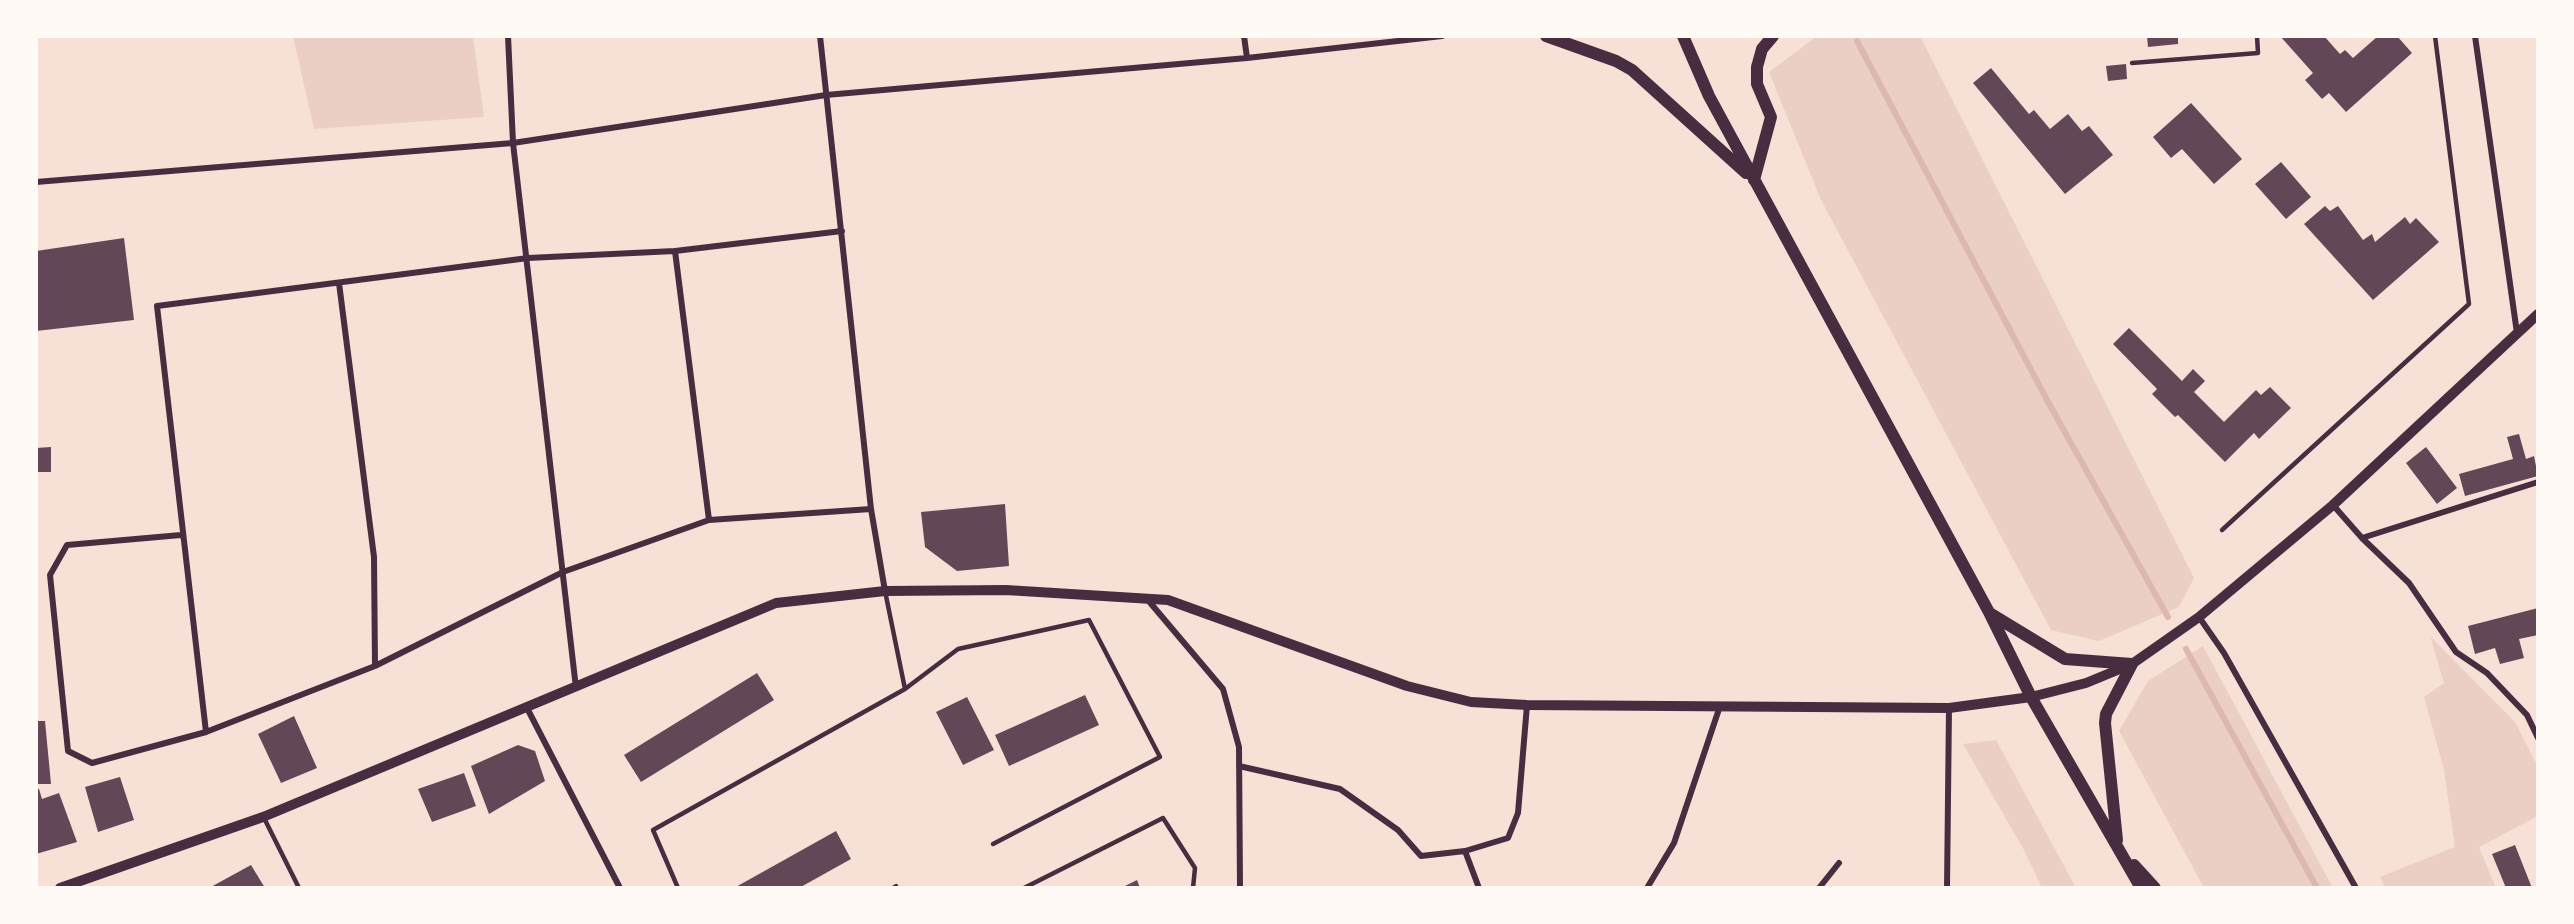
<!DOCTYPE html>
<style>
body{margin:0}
#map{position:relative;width:2574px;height:924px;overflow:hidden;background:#f7e1d7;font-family:"Noto Serif",serif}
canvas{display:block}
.frame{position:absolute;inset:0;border:38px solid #fffaf5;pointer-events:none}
</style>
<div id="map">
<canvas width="2574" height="924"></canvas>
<div class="frame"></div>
</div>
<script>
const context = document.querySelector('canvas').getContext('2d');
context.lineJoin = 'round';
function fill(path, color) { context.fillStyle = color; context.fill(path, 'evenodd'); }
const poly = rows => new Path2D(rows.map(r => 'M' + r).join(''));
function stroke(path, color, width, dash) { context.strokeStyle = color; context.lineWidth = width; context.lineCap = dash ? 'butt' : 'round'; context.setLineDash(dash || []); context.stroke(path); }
fill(poly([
 [293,36,473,36,484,117,314,129],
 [1817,36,1920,36,2194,578,2179,607,2099,641,2051,630,1821,200,1769,72],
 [2430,636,2515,722,2538,767,2538,816,2479,847,2496,888,2385,888,2380,877,2455,847,2444,770,2424,697,2444,683],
 [2203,646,2333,888,2204,888,2119,731,2148,681],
 [1996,740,2070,877,2076,888,2042,888,2024,850,1963,744]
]), '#ebcfc5');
stroke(poly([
 [1857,41,2047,400,2168,617],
 [2186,649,2317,888]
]), '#dcb8b0', 6);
fill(poly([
 [2147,36,2178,36,2178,44,2148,47],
 [2280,36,2324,36,2340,54,2345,50,2353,58,2378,36,2397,36,2412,53,2346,112,2329,93,2322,99,2305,80,2313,73],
 [2126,64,2127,79,2108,81,2106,66],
 [1991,68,2029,114,2034,110,2050,129,2068,114,2082,131,2089,126,2113,155,2065,194,1973,83],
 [2191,103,2242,159,2214,184,2182,149,2171,158,2153,137],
 [2281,162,2311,197,2286,219,2255,184],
 [2325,206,2330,211,2338,206,2363,240,2372,234,2375,242,2405,217,2410,224,2416,218,2439,242,2373,300,2304,224],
 [124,238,134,320,36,331,36,251],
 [2129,328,2182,381,2193,369,2205,381,2194,392,2224,422,2256,390,2261,395,2270,387,2291,408,2259,439,2254,433,2225,462,2178,415,2175,417,2152,394,2157,389,2113,344],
 [2519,434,2526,459,2534,456,2538,476,2465,496,2459,474,2513,459,2507,437],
 [51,447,51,472,36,472,36,448],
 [2426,447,2457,488,2437,504,2406,463],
 [1005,504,1009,566,957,571,925,547,921,512],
 [2538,608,2538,635,2519,639,2524,658,2500,664,2495,648,2475,654,2468,626],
 [757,673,774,700,641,782,624,755],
 [1085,695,1099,725,1009,766,995,735],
 [967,697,994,750,963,765,936,712],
 [294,716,317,768,281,783,258,734],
 [36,721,45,721,51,784,36,784],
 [518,745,535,751,545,781,489,814,471,766],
 [464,773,476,806,432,822,418,789],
 [120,777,134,820,98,832,85,787],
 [36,789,39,789,42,799,59,793,77,842,36,854],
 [836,831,851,859,799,888,734,888],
 [2515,845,2532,888,2506,888,2492,854],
 [251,865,265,888,209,888],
 [1137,880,1140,888,1121,888]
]), '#644757');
stroke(poly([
 [2132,63,2258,53,2257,36],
 [2222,530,2469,304,2435,36],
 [885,591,905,689,958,649,1089,620,1160,757,993,844],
 [264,818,299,888],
 [678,888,653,830,905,689],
 [893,888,896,886],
 [1024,888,1163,818,1195,868,1193,888]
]), '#4a2c40', 4.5);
stroke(poly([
 [508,36,513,143,576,688],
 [820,36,871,509,885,591],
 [1244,36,1247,58],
 [2475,36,2517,333],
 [36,182,513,143,826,95,1247,58,1442,36],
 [675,251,709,520],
 [339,283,374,557,375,666],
 [2333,505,2362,538,2409,583,2456,652,2487,673,2527,715,2538,738],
 [181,535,67,545,50,575,68,751,92,763,206,732,375,666,563,572,709,520,871,509],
 [2362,538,2538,482],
 [1147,599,1223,689,1239,747,1240,888],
 [2199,617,2224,653,2356,888],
 [527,708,620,888],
 [206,732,157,306,528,258,675,251,842,231],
 [1239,766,1340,789,1398,830,1421,856,1465,851,1508,838,1518,813,1527,705],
 [1465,851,1479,888],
 [1647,888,1674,843,1720,706],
 [1819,888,1839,863],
 [1947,888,1949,708]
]), '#4a2c40', 6);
stroke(poly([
 [60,888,263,817,776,603,885,591,1006,590,1168,600,1407,686,1471,702,1527,705,1949,708,2031,697,2086,683,2132,664,2199,617,2333,505,2538,314]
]), '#4a2c40', 10);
stroke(poly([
 [1546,36,1616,61,1632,70,1746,173],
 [1683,36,1709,96,1990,614,2031,697,2141,888],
 [1754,180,1771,117,1757,84,1757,67,1762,49,1773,36],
 [1991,614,2065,659,2132,664,2106,714,2105,723,2117,840],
 [2134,865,2155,888]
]), '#4a2c40', 12);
</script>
